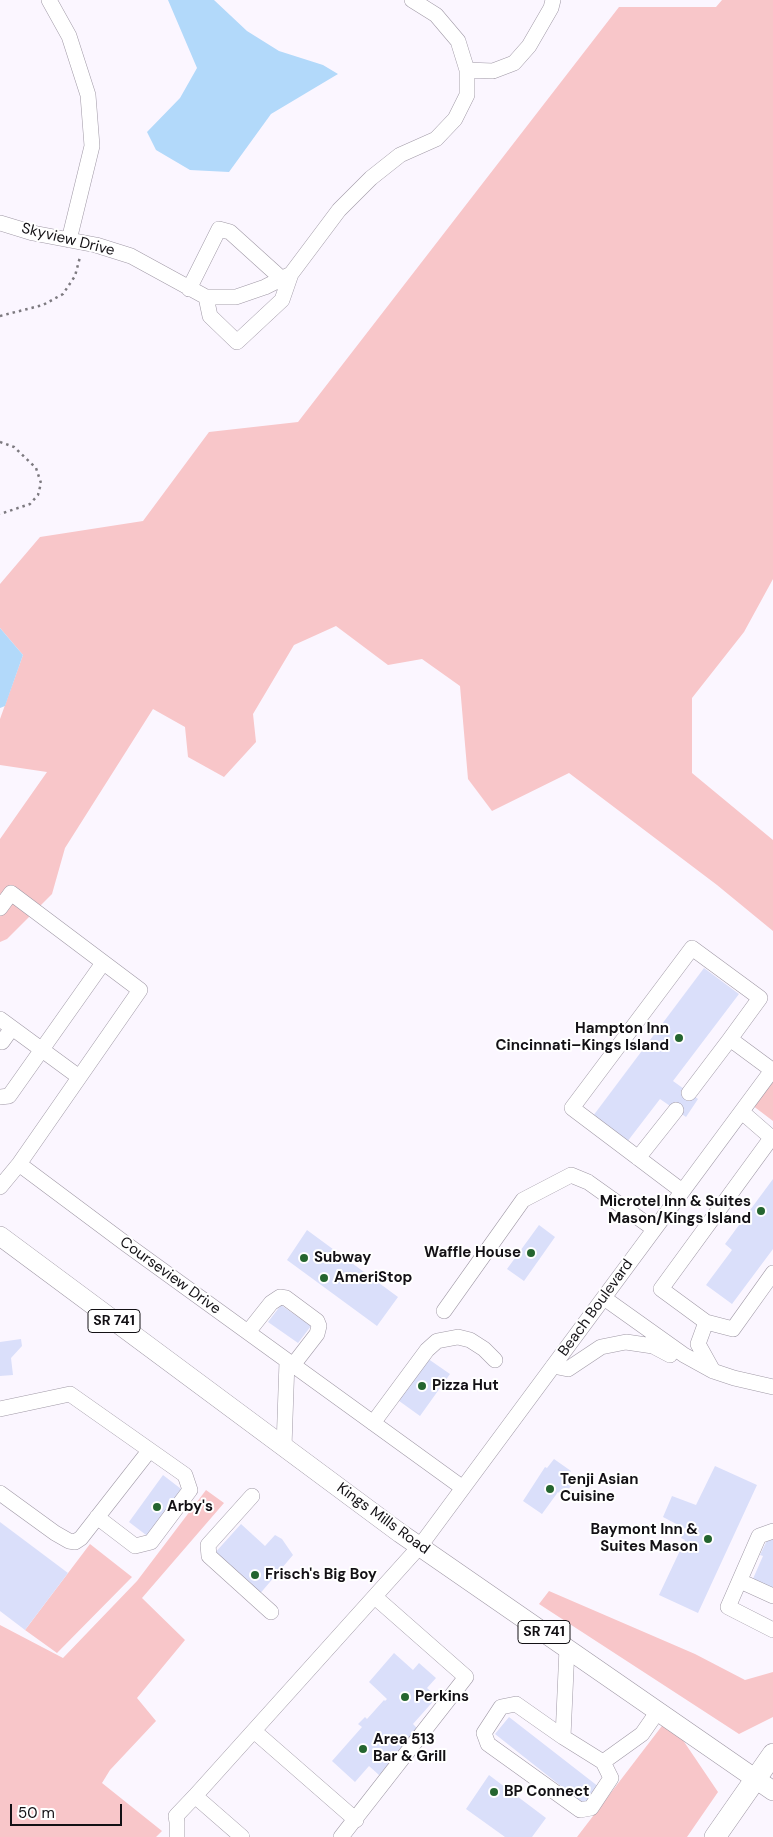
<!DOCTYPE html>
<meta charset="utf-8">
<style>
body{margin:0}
#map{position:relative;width:773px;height:1837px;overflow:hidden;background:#fbf6ff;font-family:"DM Sans",sans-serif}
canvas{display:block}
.scale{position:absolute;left:10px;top:1804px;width:112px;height:22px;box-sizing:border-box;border:2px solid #131115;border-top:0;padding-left:6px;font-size:15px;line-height:18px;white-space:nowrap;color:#131115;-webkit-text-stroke:4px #fff;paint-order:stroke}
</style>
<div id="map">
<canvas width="773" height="1837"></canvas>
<div class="scale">50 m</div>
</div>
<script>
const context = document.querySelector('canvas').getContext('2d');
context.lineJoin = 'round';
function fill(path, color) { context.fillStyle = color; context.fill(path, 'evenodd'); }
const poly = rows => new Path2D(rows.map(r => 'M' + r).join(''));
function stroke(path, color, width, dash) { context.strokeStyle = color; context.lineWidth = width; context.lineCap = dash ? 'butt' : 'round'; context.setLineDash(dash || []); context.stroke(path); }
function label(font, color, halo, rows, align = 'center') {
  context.font = font + ' "DM Sans",sans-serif'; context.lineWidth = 4; context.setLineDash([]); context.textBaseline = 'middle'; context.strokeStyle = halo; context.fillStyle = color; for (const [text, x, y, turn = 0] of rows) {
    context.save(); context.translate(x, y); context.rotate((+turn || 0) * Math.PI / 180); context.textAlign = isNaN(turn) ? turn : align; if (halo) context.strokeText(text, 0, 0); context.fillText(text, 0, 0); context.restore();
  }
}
fill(poly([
 [722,0,773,0,773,579,744,632,692,698,692,773,773,840,773,931,717,885,569,773,492,811,468,779,460,686,422,659,388,665,336,626,294,645,253,714,256,742,224,777,188,757,185,727,153,709,65,848,52,894,7,939,0,942,0,839,47,772,0,765,0,719,23,655,0,628,0,584,40,537,143,521,209,432,298,422,619,7,716,7],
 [773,1069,773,1121,748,1102],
 [206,1490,224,1503,142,1598,185,1640,137,1698,156,1721,110,1770,102,1783,162,1831,156,1837,0,1837,0,1625,63,1658,137,1581],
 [90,1544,132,1577,57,1653,25,1630],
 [549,1591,695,1654,745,1680,773,1672,773,1717,739,1734,539,1604],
 [668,1718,718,1792,687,1837,577,1837]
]), '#f8c6c9');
fill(poly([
 [168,0,214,0,247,31,279,51,323,65,338,74,271,114,229,172,190,170,156,150,147,132,180,98,197,68],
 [0,628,23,655,5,706,0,708]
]), '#b2d9fa');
fill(poly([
 [704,968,739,994,673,1081,698,1099,686,1117,660,1099,627,1142,593,1116],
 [773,1179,773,1249,732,1304,706,1285,732,1250,725,1244],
 [539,1225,555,1237,524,1281,507,1269],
 [307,1230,398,1297,377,1326,287,1260],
 [281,1305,311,1326,298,1343,268,1322],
 [21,1339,22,1346,11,1358,13,1375,0,1376,0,1342],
 [424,1356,450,1374,420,1416,395,1398],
 [554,1459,571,1471,564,1481,571,1486,563,1496,558,1492,542,1514,523,1501,545,1467,547,1468],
 [715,1466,757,1485,698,1613,659,1595,685,1540,681,1538,686,1529,663,1517,672,1496,696,1505],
 [163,1475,185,1492,150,1538,129,1522],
 [0,1522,68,1573,25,1630,0,1611],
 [241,1524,265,1546,275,1535,282,1539,293,1555,258,1596,213,1555],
 [770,1534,773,1535,773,1590,752,1581,763,1556,760,1555],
 [394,1653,413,1670,419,1663,436,1678,427,1688,437,1697,413,1724,419,1730,379,1775,369,1766,355,1782,332,1761,362,1727,358,1724,365,1717,367,1719,384,1700,385,1701,387,1699,369,1682],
 [509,1717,599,1787,585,1805,495,1734],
 [489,1775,546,1818,532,1837,505,1837,466,1809]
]), '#dadffa');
const minor = poly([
 [49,0,69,36,88,95,92,146,69,240],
 [467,70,493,71,514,63,529,46,551,8,553,0],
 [0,223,33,233,96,245,131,256,206,297,236,297,265,287,291,274,339,210,371,178,400,155,436,139,455,119,467,95,467,70,458,41,436,15,412,0],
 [189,289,219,229,230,232,282,279],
 [206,297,210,316,237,342,282,300,291,274],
 [0,908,11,893,140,990,19,1164,0,1187],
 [0,1019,79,1077],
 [2,1042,12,1028],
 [689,1093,730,1039],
 [0,1097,9,1096,103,963],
 [742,1112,773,1139],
 [638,1158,676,1110],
 [19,1164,126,1244,463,1488],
 [682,1191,572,1108,692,948,760,998,730,1039,772,1070],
 [604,1298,684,1355,713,1371,734,1378,773,1387],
 [444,1311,523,1200,571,1175,588,1182,654,1229],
 [706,1322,661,1289,772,1137],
 [248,1332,271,1303,280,1297,286,1298,317,1321,319,1326,317,1334,293,1365],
 [553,1366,568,1369,601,1347,626,1342,653,1346,670,1355],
 [713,1371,698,1344,706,1322,733,1329,773,1273],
 [0,1409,70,1394,185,1475,190,1490,151,1542,135,1546,97,1517],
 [373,1423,427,1350,437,1341,458,1337,470,1340,484,1349,495,1360],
 [284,1447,287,1361],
 [0,1493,55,1533,69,1541,75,1542,81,1538,149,1451],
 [252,1496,208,1545,209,1556,271,1612],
 [773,1531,759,1536,728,1607,773,1630],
 [740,1581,773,1596],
 [254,1731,356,1820],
 [563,1737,603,1762,611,1778,591,1808,580,1810,488,1744,484,1733,501,1707,516,1704,563,1737,567,1648],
 [603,1762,642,1734,658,1711],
 [195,1796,242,1837],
 [177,1837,177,1822,176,1816,195,1796,420,1546,773,1069],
 [341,1837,466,1677,375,1597]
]);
const major = poly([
 [0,1236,400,1533,773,1791]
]);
const highway = poly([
 [715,1837,773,1754]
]);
stroke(minor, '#a099a6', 16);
stroke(major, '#a099a6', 20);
stroke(highway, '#a099a6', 22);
stroke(poly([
 [0,316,43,305,63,294,75,276,80,257],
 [0,442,14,447,36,468,41,483,38,495,30,504,0,514]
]), '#7c797f', 2.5, [2.5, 4]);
stroke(minor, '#fff', 15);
stroke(major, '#fff', 19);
stroke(highway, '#fff', 21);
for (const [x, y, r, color] of [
 [679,1038,5,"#24652f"],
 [761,1211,5,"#24652f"],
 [531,1253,5,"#24652f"],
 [304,1258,5,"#24652f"],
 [324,1278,5,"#24652f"],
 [422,1386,5,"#24652f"],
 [550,1489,5,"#24652f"],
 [157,1507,5,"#24652f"],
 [708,1539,5,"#24652f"],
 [255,1575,5,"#24652f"],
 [405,1697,5,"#24652f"],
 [363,1749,5,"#24652f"],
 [494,1792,5,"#24652f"]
]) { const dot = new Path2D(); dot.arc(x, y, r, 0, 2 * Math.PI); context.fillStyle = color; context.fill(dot); stroke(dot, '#fff', 2); }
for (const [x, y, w] of [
 [114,1321,52],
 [544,1632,52]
]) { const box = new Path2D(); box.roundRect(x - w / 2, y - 11.5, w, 23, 4); context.fillStyle = '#fff'; context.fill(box); stroke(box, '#131115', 1); }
label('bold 14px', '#131115', null, [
 ["SR 741",114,1321],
 ["SR 741",544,1632]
]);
label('15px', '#131115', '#fff', [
 ["Skyview Drive",68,240,14],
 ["Courseview Drive",170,1276,36],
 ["Beach Boulevard",596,1308,-54],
 ["Kings Mills Road",383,1519,36]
]);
label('bold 15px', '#131115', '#fff', [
 ["Hampton Inn",669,1029,"right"],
 ["Cincinnati–Kings Island",669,1046,"right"],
 ["Microtel Inn & Suites",751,1202,"right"],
 ["Mason/Kings Island",751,1219,"right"],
 ["Waffle House",521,1253,"right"],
 ["Subway",314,1258],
 ["AmeriStop",334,1278],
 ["Pizza Hut",432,1386],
 ["Tenji Asian",560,1480],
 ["Cuisine",560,1497],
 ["Arby's",167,1507],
 ["Baymont Inn &",698,1530,"right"],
 ["Suites Mason",698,1547,"right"],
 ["Frisch's Big Boy",265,1575],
 ["Perkins",415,1697],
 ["Area 513",373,1740],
 ["Bar & Grill",373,1757],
 ["BP Connect",504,1792]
], 'left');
</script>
